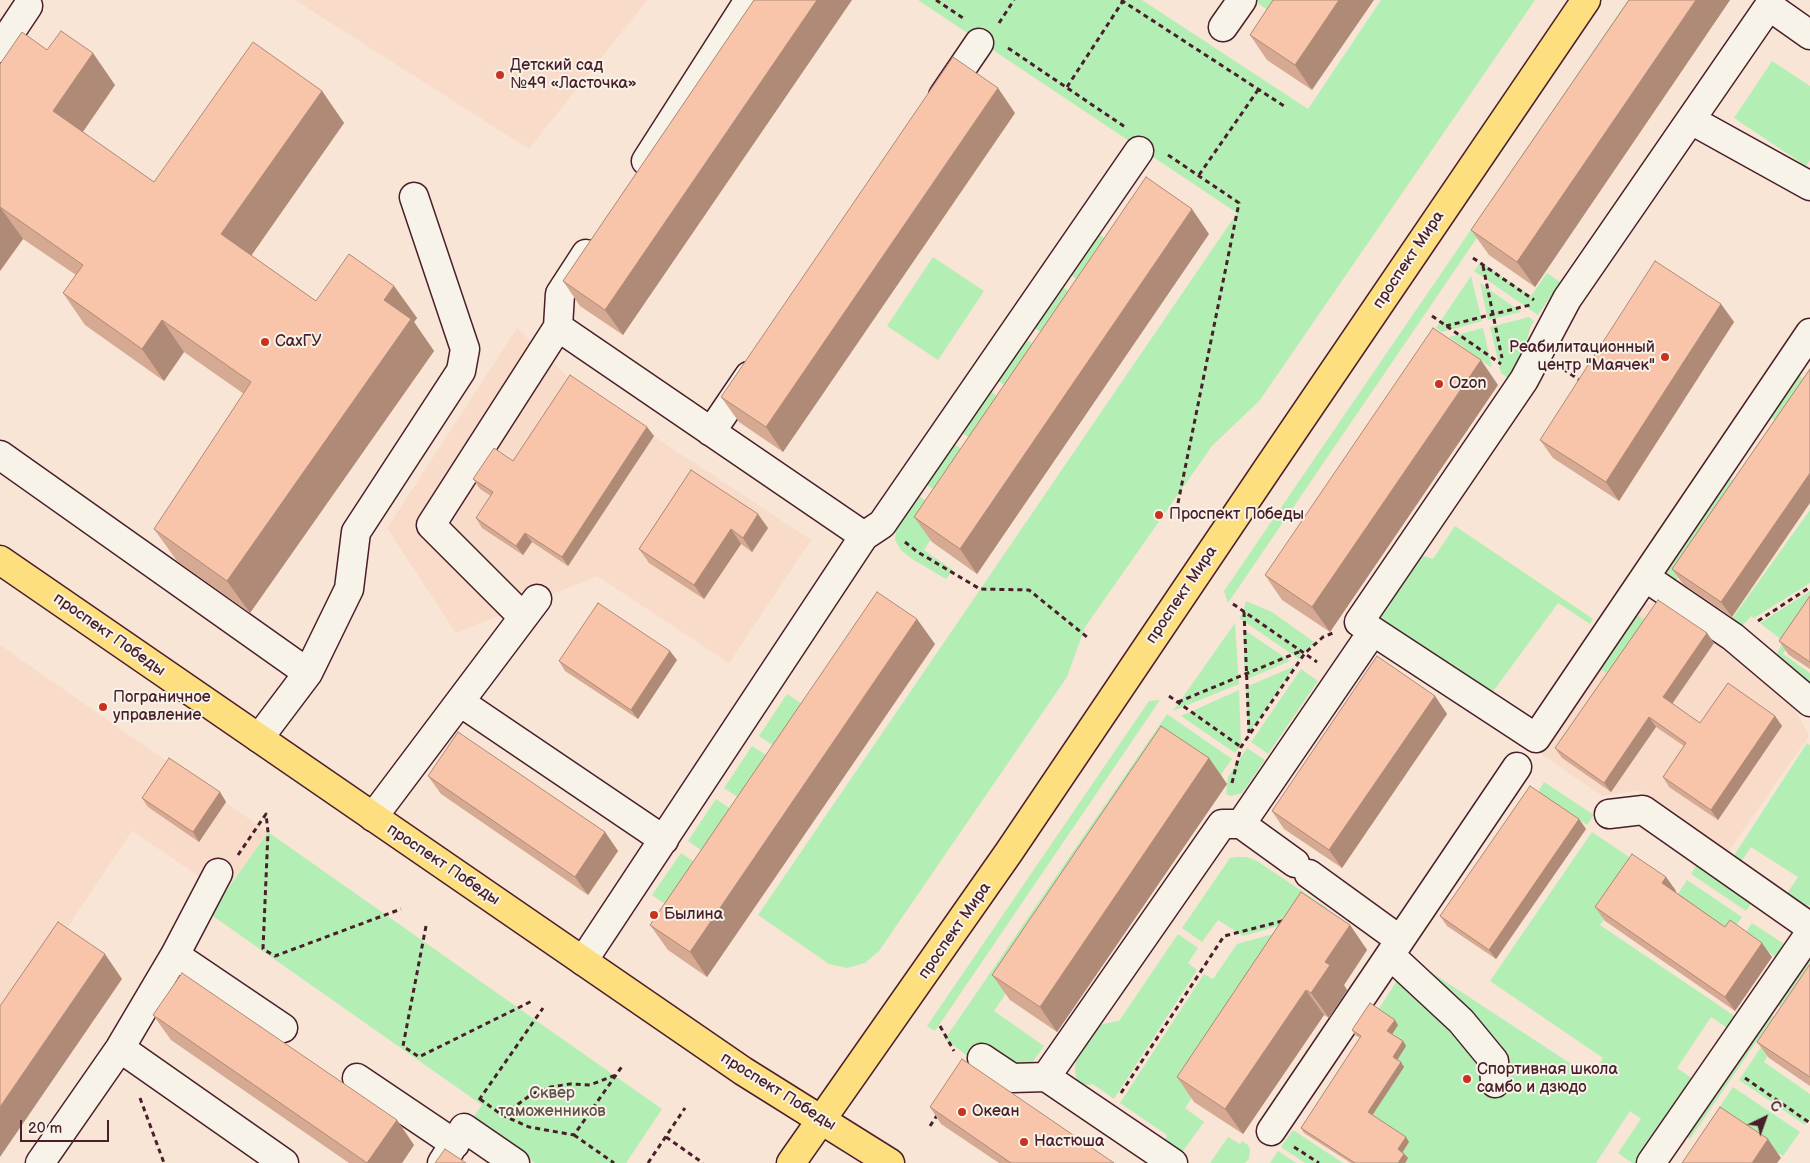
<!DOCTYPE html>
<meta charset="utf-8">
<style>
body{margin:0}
#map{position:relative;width:1810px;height:1163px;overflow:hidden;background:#f8e5d5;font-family:"Balsamiq Sans",sans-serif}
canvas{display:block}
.north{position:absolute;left:1740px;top:1093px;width:50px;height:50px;-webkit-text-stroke:4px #f7f3e8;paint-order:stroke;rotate:42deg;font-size:14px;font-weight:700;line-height:20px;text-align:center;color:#4a1f2b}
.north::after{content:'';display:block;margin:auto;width:18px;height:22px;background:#4a1f2b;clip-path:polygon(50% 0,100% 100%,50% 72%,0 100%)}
.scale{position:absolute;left:20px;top:1120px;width:89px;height:22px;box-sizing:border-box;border:2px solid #4a1f2b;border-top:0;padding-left:6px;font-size:15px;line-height:18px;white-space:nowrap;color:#4a1f2b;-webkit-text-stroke:4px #f7f3e8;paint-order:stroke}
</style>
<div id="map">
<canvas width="1810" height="1163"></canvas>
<div class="north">С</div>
<div class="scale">20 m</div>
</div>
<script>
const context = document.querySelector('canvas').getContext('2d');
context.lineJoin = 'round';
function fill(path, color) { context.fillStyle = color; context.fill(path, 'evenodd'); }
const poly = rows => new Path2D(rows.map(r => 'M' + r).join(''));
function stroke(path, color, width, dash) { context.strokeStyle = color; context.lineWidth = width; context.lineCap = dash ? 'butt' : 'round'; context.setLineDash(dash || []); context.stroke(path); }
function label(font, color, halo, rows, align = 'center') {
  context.font = font + ' "Balsamiq Sans",sans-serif'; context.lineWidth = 4; context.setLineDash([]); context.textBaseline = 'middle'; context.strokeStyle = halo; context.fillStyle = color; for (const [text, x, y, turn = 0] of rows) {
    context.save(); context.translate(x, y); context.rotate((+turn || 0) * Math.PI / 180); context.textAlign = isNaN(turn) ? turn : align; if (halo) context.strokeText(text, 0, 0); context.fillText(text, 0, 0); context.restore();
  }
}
fill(poly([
 [295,0,647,0,529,149],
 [517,328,576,385,811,540,729,663,597,576,456,633,387,528],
 [1657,603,1787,694,1809,736,1728,852,1639,790,1602,796,1541,754,1646,604],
 [0,645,268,832,224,893,132,831,0,1028]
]), '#f8dbc8');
fill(poly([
 [918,0,1142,0,1308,109,1381,0,1535,0,1260,400,1212,446,1085,627,1067,677,879,951,865,963,847,968,829,964,758,915,1237,213],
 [1256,0,1296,0,1282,20,1255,1],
 [1628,0,1639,0,1228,603,1224,591],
 [1772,61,1810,86,1810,160,1806,166,1734,118],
 [1097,233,1125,252,1097,293,1069,274],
 [933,257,984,291,938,360,887,326],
 [1481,262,1531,296,1547,273,1560,282,1538,315,1474,271],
 [1471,276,1482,321,1442,332,1436,328],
 [1480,283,1521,312,1488,320],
 [1061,286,1089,305,1061,346,1033,327],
 [1529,317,1534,321,1530,328,1523,357,1508,378,1501,373,1490,327],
 [1483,328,1492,368,1449,337],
 [1026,339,1053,358,1025,399,997,380],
 [1798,375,1810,384,1810,445,1770,417],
 [990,391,1018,410,989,451,961,432],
 [954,444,982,463,954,504,926,484],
 [1730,479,1741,488,1676,581,1731,620,1810,510,1810,583,1754,618,1751,616,1742,626,1738,627,1662,578],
 [919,496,947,515,924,550,953,570,946,579,912,559,901,550,895,540,896,529],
 [1455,526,1593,619,1590,624,1558,603,1489,697,1379,621,1379,615,1420,555,1433,559],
 [1810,591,1810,615,1783,654,1810,673,1810,686,1777,659,1777,654,1783,641,1760,623],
 [1246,601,1272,612,1317,644,1307,648,1299,659,1239,618,1243,613],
 [1636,614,1650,624,1615,678,1600,669],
 [1235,623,1239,684,1173,711],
 [1243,629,1290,661,1245,680],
 [1295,666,1248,735,1246,687],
 [1301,669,1318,681,1268,754,1251,742],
 [1239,690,1241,745,1235,753,1181,716],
 [787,694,815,712,786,754,759,736],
 [1160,700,935,1031,927,1026,1149,701],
 [1167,714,1232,759,1222,773,1221,786,1171,753,994,1011,1044,1046,1029,1067,1020,1065,991,1047,978,1064,945,1039],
 [1807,743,1810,745,1810,905,1802,907,1789,899,1788,892,1798,877,1751,847,1737,868,1729,863],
 [752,746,779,764,751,806,724,788],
 [1247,748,1265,760,1242,793,1231,796,1226,794,1228,777],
 [1544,782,1594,815,1587,825,1538,792],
 [716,799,744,818,715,860,688,841],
 [268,832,662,1109,626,1163,535,1163,472,1119,482,1105,210,914],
 [1592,832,1641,865,1600,925,1736,1017,1776,957,1744,935,1752,923,1792,949,1729,1029,1711,1017,1677,1068,1693,1079,1646,1163,1632,1163,1618,1153,1641,1119,1630,1111,1596,1163,1351,1163,1364,1041,1360,1038,1411,959,1591,1077,1603,1058,1490,981],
 [681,853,708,871,680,914,652,895],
 [1236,857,1247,857,1257,861,1327,908,1327,912,1243,936,1218,920,1202,942,1182,928,1230,858],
 [1698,863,1753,901,1746,911,1691,874],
 [1687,880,1742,917,1731,933,1676,897],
 [1309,924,1185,1108,1204,1122,1180,1155,1165,1141,1167,1135,1120,1103,1204,974,1213,979,1237,944],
 [1178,934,1198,948,1188,963,1197,970,1114,1099,1093,1084,1089,1085,1081,1084,1076,1078,1075,1068,1077,1055,1097,1025,1119,1021],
 [1810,949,1810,963,1780,1007,1774,1003],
 [1768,1012,1774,1016,1690,1139,1684,1135],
 [1780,1019,1788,1025,1764,1062,1810,1094,1810,1119,1805,1125,1739,1080],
 [1733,1087,1800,1132,1783,1156,1733,1122,1694,1145],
 [1293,1130,1343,1163,1305,1163,1281,1147],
 [1228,1137,1240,1144,1242,1141,1247,1144,1250,1149,1249,1159,1245,1163,1210,1163],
 [1278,1151,1296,1163,1270,1163]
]), '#b3efb4');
const minor = poly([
 [1223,27,1242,0],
 [1810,35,1769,6,1567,299,1524,380,1359,622,1536,738,1810,333],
 [0,48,28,6],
 [943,96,979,43],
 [1691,120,1810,186],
 [646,161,749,0],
 [558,327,864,536],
 [711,432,749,376],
 [0,455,308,673],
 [1645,577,1733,637,1810,702],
 [523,617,431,525,558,327,560,294,586,254],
 [460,702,664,840],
 [259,738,308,673,349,589,356,532,461,371,465,349,414,197],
 [1609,814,1643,810,1810,927],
 [373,817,537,599],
 [1241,824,1373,631],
 [1309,874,1400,940],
 [175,955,283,1028],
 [1390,955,1461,1021,1494,1061,1495,1083],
 [583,961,864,536,882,524,1139,151],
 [120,1048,284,1163],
 [982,1058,1012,1078,1046,1077,1173,1163],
 [1046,1077,1222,824,1241,824,1295,863],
 [357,1078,455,1144],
 [1271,1131,1517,767],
 [40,1163,120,1048,175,955,218,873],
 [442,1163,464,1128,515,1163],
 [1651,1163,1810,933]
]);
const major = poly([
 [0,560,743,1071,890,1163],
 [791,1163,1009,852,1270,465,1586,0]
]);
stroke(minor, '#4a1f2b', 31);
stroke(major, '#4a1f2b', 31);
stroke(poly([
 [936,0,963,18],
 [1121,0,1284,106],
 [999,23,1014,0],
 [1008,48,1125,127],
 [1067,87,1123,1],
 [1168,155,1239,203,1178,503],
 [1199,175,1258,90],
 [1473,258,1534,300],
 [1483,266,1502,358],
 [1432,316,1501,364],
 [1446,326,1530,305],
 [1563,369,1581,381],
 [905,542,916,551,980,589,1029,590,1087,637],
 [1233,604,1317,662],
 [1244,612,1249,733],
 [1758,621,1810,587],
 [1169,696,1241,747],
 [1178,702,1301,651],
 [1232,783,1241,747,1305,653,1323,637,1333,633],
 [238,855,266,814,268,832,263,949,275,956,401,909],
 [426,926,403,1046,419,1057,532,1001],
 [940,1026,954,1051],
 [1745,1078,1810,1123],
 [1121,1093,1224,936,1286,920],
 [140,1098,164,1163],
 [480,1099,502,1115,529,1127,574,1135,623,1065],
 [479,1100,543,1008],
 [503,1115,532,1094,551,1087,570,1084,590,1085,616,1075],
 [930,1126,938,1114],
 [574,1135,614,1163],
 [666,1137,703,1163],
 [1294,1147,1319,1163],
 [648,1163,685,1108]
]), '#4a1f2b', 3, [5, 4]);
stroke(minor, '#f7f3e8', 28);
stroke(major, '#fedf80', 28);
fill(poly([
 [754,0,623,335,580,306,563,281],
 [1273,0,1312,90,1267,60,1250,35],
 [1629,0,1730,0,1535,287,1489,255,1471,230],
 [47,50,115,85,83,132,154,182,322,91,344,123,251,255,316,301,394,286,417,318,414,322,434,351,250,613,177,561,154,529,244,394,184,352,164,381,85,325,63,293,76,275,23,239,0,271,0,64],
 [1015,113,783,452,739,422,721,397],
 [1209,234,977,574,932,542,914,517],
 [1721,304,1734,322,1619,501,1553,458,1540,440],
 [1810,369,1732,617,1683,584,1672,569],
 [1498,385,1330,632,1282,600,1265,575],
 [647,427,654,436,568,566,532,542,523,555,482,528,476,518,491,496,480,489,473,479,513,461],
 [691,470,768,528,752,552,741,544,704,599,649,563,639,549],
 [1810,596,1810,669,1789,655,1779,641],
 [1707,633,1714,643,1672,703,1700,723,1775,716,1782,726,1718,820,1669,787,1663,777,1684,746,1656,727,1611,792,1562,758,1555,748],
 [935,644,707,977,668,950,650,925],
 [677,660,638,719,565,671,559,661],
 [1435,696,1447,714,1342,868,1284,829,1272,811],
 [1209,758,1227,784,1057,1032,1010,1000,992,975],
 [428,776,605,832,618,851,588,895,441,794],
 [220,792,226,802,199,842,148,807,142,798],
 [1579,819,1586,829,1496,959,1447,926,1440,916],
 [1666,877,1676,891,1676,892,1725,927,1772,957,1735,1011,1605,921,1595,907],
 [1350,925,1367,950,1344,985,1347,990,1329,1018,1324,1015,1243,1134,1194,1102,1177,1077],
 [1810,964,1810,1086,1769,1058,1757,1042],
 [153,1015,397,1120,414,1145,402,1163,349,1163,171,1040],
 [1398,1025,1392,1034,1403,1041,1406,1046,1397,1060,1404,1067,1372,1116,1409,1142,1403,1152,1408,1158,1405,1163,1351,1163,1304,1133,1301,1128,1360,1038,1355,1035,1352,1030],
 [930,1107,1114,1163,999,1163,941,1124]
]), '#d6a992');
fill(poly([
 [817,0,852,0,623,335,605,310],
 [1339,0,1374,0,1312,90,1295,65],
 [1696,0,1730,0,1535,287,1517,262],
 [93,53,115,85,75,143,53,111],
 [998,88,1015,113,783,452,766,427],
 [322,91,344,123,244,266,221,234],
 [0,207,23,239,0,271],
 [1192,209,1209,234,977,574,960,549],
 [394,286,417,318,414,322,434,351,250,613,227,581,384,300],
 [1721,304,1734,322,1619,501,1606,482],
 [162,320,184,352,164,381,142,349],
 [1481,360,1498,385,1330,632,1312,607],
 [647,427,654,436,568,566,562,557],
 [1810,473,1810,503,1732,617,1721,602],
 [758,514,768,528,752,552,743,538],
 [731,529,741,544,704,599,694,585],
 [525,533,532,542,523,555,516,546],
 [917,619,935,644,707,977,690,952],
 [1707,633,1714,643,1670,707,1663,697],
 [670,651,677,660,638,719,631,710],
 [1435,696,1447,714,1342,868,1329,850],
 [1775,716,1782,726,1718,820,1711,810],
 [1649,717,1656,727,1611,792,1604,783],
 [1209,758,1227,784,1057,1032,1040,1007],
 [220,792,226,802,199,842,193,832],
 [1579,819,1586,829,1496,959,1489,950],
 [605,832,618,851,588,895,575,877],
 [1666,877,1676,891,1672,897,1662,883],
 [1350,925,1367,950,1344,985,1347,990,1329,1018,1311,993,1325,962],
 [1762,943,1772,957,1735,1011,1725,997],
 [105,954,122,979,0,1157,0,1107],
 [1306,990,1324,1015,1243,1134,1225,1109],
 [1395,1020,1398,1025,1391,1036,1387,1031],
 [1403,1041,1406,1046,1396,1062,1393,1057],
 [1401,1062,1404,1067,1371,1117,1368,1112],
 [397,1120,414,1145,402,1163,367,1163],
 [1406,1137,1409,1142,1401,1154,1398,1149],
 [1768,1139,1781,1158,1777,1163,1752,1163],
 [1404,1154,1408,1158,1405,1163,1398,1163]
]), '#ae8a77');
const building = poly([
 [754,0,817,0,605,310,563,281,754,0],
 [1273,0,1339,0,1295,65,1250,35,1273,0],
 [1629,0,1696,0,1517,262,1471,230,1629,0],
 [61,31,93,53,53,111,154,182,253,42,322,91,221,234,316,301,349,254,394,286,384,300,411,319,227,581,154,529,251,382,162,320,142,349,63,293,83,265,0,207,0,64,22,32,47,50,61,31],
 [953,57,998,88,766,427,721,397,953,57],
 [1146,177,1192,209,960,549,914,517,1146,177],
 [1655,261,1721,304,1606,482,1540,440,1655,261],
 [1433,328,1481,360,1312,607,1265,575,1433,328],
 [1810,369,1810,473,1721,602,1672,569,1810,369],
 [570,375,647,427,562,557,525,533,516,546,476,518,493,492,473,479,494,448,513,461,570,375],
 [691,470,758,514,743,538,731,529,694,585,639,549,691,470],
 [877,592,917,619,690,952,650,925,877,592],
 [1810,596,1810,662,1779,641,1810,596],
 [1658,600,1707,633,1663,697,1700,723,1728,683,1775,716,1711,810,1663,777,1686,743,1649,717,1604,783,1555,748,1658,600],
 [598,603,670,651,631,710,559,661,598,603],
 [1377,656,1435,696,1329,850,1272,811,1377,656],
 [1161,726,1209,758,1040,1007,992,975,1161,726],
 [458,732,605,832,575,877,428,776,458,732],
 [169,758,220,792,193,832,142,798,169,758],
 [1530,786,1579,819,1489,950,1440,916,1530,786],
 [1632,854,1666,877,1662,883,1725,927,1730,920,1762,943,1725,997,1595,907,1632,854],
 [1301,892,1350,925,1325,962,1330,965,1311,993,1306,990,1225,1109,1177,1077,1301,892],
 [58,922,105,954,0,1107,0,1006,58,922],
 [1810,964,1810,1077,1757,1042,1810,964],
 [182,973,397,1120,367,1163,153,1015,182,973],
 [1370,1003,1395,1020,1387,1031,1403,1041,1393,1057,1401,1062,1368,1112,1406,1137,1398,1149,1404,1154,1398,1163,1355,1163,1301,1128,1361,1036,1352,1030,1370,1003],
 [962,1059,1114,1163,1011,1163,930,1107,962,1059],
 [1720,1107,1768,1139,1752,1163,1682,1163,1720,1107],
 [445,1149,466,1163,435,1163,445,1149]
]);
fill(building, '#f9c5aa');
stroke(building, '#ae8a77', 1);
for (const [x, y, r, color] of [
 [500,75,5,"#c8321e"],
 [265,342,5,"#c8321e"],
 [1665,357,5,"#c8321e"],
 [1439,384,5,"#c8321e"],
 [1159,515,5,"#c8321e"],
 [103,707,5,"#c8321e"],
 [654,915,5,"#c8321e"],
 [1467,1079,5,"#c8321e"],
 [962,1112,5,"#c8321e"],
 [1024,1142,5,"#c8321e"]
]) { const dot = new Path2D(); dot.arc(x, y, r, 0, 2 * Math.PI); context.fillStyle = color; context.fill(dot); stroke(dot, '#f7f3e8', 2); }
label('16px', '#4a1f2b', '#f7f3e8', [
 ["Детский сад",510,66],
 ["№49 «Ласточка»",510,84],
 ["СахГУ",275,342],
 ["Реабилитационный",1655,348,"right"],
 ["центр \"Маячек\"",1655,366,"right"],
 ["Ozon",1449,384],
 ["Проспект Победы",1169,515],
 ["Пограничное",113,698],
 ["управление",113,716],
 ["Былина",664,915],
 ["Спортивная школа",1477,1070],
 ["самбо и дзюдо",1477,1088],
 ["Океан",972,1112],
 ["Настюша",1034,1142]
], 'left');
label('16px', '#4a1f2b', '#f7f3e8', [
 ["проспект Мира",1409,260,-56],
 ["проспект Мира",1182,595,-56],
 ["проспект Победы",109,635,35],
 ["проспект Победы",443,865,34],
 ["проспект Мира",955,931,-55],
 ["проспект Победы",778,1092,32]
]);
label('16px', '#64534d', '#f7f3e8', [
 ["Сквер",552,1094],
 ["таможенников",552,1112]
]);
</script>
